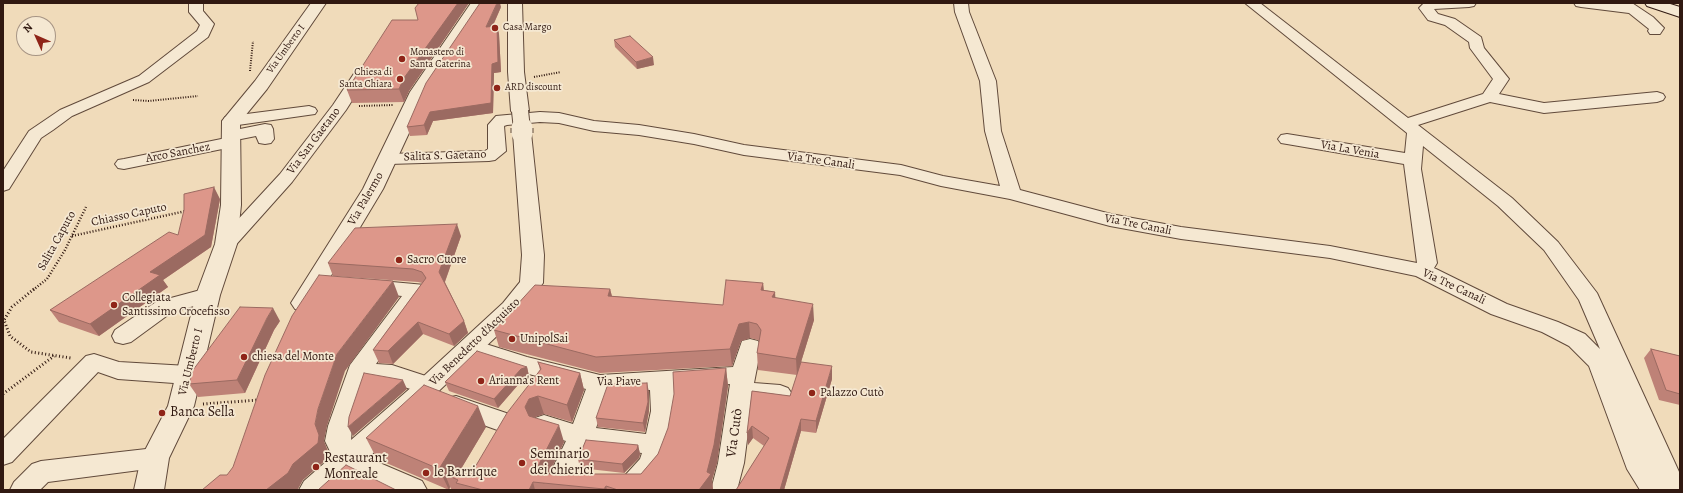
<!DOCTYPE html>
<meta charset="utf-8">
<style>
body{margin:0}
#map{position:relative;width:1683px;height:493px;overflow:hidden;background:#f0dbba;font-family:Alegreya,serif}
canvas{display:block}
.frame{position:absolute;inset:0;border:4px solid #311911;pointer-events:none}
.north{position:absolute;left:16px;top:16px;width:40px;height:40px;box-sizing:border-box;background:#f5e8d2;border:1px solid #a79585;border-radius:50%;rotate:315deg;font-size:11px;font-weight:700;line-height:16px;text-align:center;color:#311911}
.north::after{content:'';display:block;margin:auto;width:14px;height:18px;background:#8f2418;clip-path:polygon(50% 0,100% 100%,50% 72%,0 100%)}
</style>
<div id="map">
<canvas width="1683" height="493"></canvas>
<div class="frame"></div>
<div class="north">N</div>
</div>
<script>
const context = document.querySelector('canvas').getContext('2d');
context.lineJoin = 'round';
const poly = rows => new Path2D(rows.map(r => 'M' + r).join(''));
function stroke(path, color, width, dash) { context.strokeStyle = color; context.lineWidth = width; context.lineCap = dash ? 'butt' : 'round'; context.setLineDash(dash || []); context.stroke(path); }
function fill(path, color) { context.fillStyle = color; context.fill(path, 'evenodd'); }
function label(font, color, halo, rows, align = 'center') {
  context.font = font + ' Alegreya,serif'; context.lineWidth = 3.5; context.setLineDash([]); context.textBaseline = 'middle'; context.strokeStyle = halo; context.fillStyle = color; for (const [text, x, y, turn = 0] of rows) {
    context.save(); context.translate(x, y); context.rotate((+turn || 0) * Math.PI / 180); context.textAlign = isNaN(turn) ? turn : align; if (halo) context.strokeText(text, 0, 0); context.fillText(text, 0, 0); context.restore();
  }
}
const minor = poly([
 [189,3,203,3,203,11,214,24,208,37,149,82,72,116,53,130,41,138,9,189,3,191,3,171,29,131,60,110,139,76,197,31,200,25,189,12,189,3],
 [954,3,968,3,969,12,996,81,1001,131,1020,190,1111,214,1181,227,1330,246,1417,263,1404,164,1287,144,1281,143,1278,139,1281,135,1287,134,1405,153,1407,133,1245,3,1260,3,1408,118,1483,94,1493,79,1470,48,1469,42,1445,25,1428,20,1419,8,1424,3,1476,3,1474,6,1469,7,1434,9,1438,14,1455,19,1481,37,1484,48,1509,79,1499,94,1544,103,1657,92,1663,94,1665,97,1663,100,1657,102,1544,113,1490,102,1418,125,1512,198,1558,242,1597,293,1680,474,1680,490,1640,490,1627,469,1589,366,1569,346,1542,332,1491,314,1416,276,1330,258,1181,239,1110,226,1010,199,941,186,900,175,744,155,694,144,639,135,594,131,559,123,540,122,507,125,504,126,506,151,495,160,489,161,389,164,383,163,380,159,383,155,389,154,485,151,488,149,488,125,496,116,540,112,559,113,594,121,639,125,694,134,744,145,901,165,943,176,1000,186,985,131,980,81,955,12,954,3],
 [1423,146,1498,206,1544,250,1579,300,1600,349,1585,334,1558,322,1507,304,1434,268,1437,263,1421,169,1423,146],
 [1574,3,1632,3,1653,17,1664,28,1660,34,1650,34,1648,31,1649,29,1629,13,1581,7,1576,6,1574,3],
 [362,67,367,69,370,72,346,110,292,182,233,248,226,250,219,248,216,244,219,240,280,174,333,105,357,69,362,67],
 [309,106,315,108,317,111,315,114,231,126,225,125,223,121,225,117,231,116,309,106],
 [265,124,271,125,273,129,274,139,271,143,265,144,259,143,256,136,241,139,235,138,233,134,235,130,265,124],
 [231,137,237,138,240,142,237,146,124,169,118,168,115,164,118,160,124,159,231,137],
 [370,280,425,285,429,290,425,295,376,364,392,365,438,380,442,386,438,392,430,395,391,383,367,380,352,426,351,441,360,461,356,468,347,471,338,468,325,441,328,426,350,365,402,296,363,292,359,287,363,282,370,280],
 [208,288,216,290,219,295,216,300,172,312,131,342,123,344,115,342,112,336,115,330,156,302,208,288],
 [470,339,527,357,600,375,733,367,742,341,750,339,758,341,761,347,754,383,780,385,788,388,792,394,788,400,780,403,752,400,744,463,737,490,711,490,718,463,730,384,674,388,675,411,670,445,660,471,644,490,615,490,619,482,640,459,642,453,588,447,568,490,542,490,566,441,535,432,532,425,535,418,544,415,573,424,586,389,525,373,462,353,459,347,462,341,470,339],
 [650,390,651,411,646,434,596,428,609,392,650,390],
 [94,354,119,362,188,366,196,369,200,375,196,381,188,384,118,379,98,372,12,462,3,465,3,439,86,356,94,354],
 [456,396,512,415,515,422,512,429,503,432,447,412,444,405,447,398,456,396],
 [155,448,164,451,168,458,164,465,155,468,48,482,40,490,10,490,14,482,32,464,41,461,155,448]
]);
const tertiary = poly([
 [311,3,326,3,267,89,240,122,241,205,237,244,220,295,194,406,169,458,164,490,134,490,141,458,168,406,196,295,215,244,221,205,222,121,255,81,311,3],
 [471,3,489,3,481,10,428,92,383,189,311,309,303,311,295,309,291,303,363,189,410,92,471,3],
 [508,3,522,3,524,72,529,111,526,115,520,116,514,115,511,111,508,72,508,3],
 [522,127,529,129,531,133,544,255,543,283,519,315,368,458,422,481,427,490,383,490,350,475,334,490,299,490,304,481,414,385,503,303,520,282,522,255,513,133,515,129,522,127]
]);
const secondary = poly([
 [1645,3,1667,3,1680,7,1680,17,1647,6,1645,3]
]);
stroke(minor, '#614a3b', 2);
stroke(tertiary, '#614a3b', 2);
stroke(secondary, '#311911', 2);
stroke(poly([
 [250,71,253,41],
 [534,77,561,72],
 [133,100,149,101,198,96],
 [359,106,394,105]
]), '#311911', 2, [1, 1.5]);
stroke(poly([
 [72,236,186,211],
 [33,290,47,279,65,250,86,207]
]), '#311911', 2.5, [1, 2]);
stroke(poly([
 [34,289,12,307,4,320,10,336,31,352,71,358],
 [3,394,54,356],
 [203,404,258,400]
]), '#311911', 3, [1, 2.5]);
fill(minor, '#f5e8d2');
fill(tertiary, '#f5e8d2');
fill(secondary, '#f5e8d2');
const tertiaryBridgeFar1 = poly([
 [520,111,522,129]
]);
const tertiaryBridge = poly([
 [522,128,522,133]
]);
stroke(tertiaryBridgeFar1, '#614a3b', 18, []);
stroke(tertiaryBridge, '#614a3b', 23, []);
stroke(tertiaryBridgeFar1, '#f5e8d2', 16);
stroke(tertiaryBridge, '#f5e8d2', 21);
fill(poly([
 [419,3,469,3,409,91,404,102,352,103,347,90,418,20],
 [501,7,493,26,497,26,499,34,501,72,494,73,493,113,433,121,427,135,410,136,407,127],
 [614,40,654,65,637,69,615,47],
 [220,199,211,247,163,280,168,287,99,336,59,322,50,310,178,235],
 [461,236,445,282,464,321,468,333,454,346,423,334,393,364,379,363,373,350,422,283,418,282,333,276,328,263],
 [763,283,764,290,775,292,775,298,814,320,801,362,832,379,816,433,801,431,784,490,736,490,764,446,753,438,748,445,747,433,752,391,790,396,797,375,758,370,757,353,759,341,758,340,750,338,741,341,732,366,600,373,499,347,494,330,610,289,612,296,723,305],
 [280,321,274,330,245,393,198,397,189,384],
 [1651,349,1680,356,1680,405,1659,400,1644,358],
 [538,362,580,373,584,390,572,422,544,414,535,417,534,418,564,442,548,474,641,474,658,454,726,368,728,386,717,463,712,480,713,490,452,490,450,487,449,490,377,459,366,438,486,427,458,474,471,474,540,370],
 [527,367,529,376,524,378,498,408,449,391,445,382],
 [649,392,649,411,645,432,598,427,596,418],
 [638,445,640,454,639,458,624,473,580,468,578,459]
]), '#be8277');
fill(poly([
 [458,3,469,3,409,91,404,102,399,89,404,78],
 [497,3,500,3,501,7,488,36,486,27],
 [497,26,499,34,501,72,494,73,493,113,433,121,427,135,424,125,430,112,492,64],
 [653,57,654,65,637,69,636,62],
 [214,187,220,199,211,247,163,280,168,287,99,336,90,324,150,272],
 [457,224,461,236,444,284,439,272],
 [393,281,399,297,345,371,327,426,324,441,328,451,327,459,303,480,298,489,297,490,266,490,315,424,318,409,337,354],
 [763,283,764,299,761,290],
 [610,289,614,305,608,296],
 [775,292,776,307,772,297],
 [813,304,814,320,797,375,796,359],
 [273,308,280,321,274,330,245,393,237,380,267,318],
 [464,321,468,333,454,346,449,334],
 [418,322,423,334,393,364,388,351],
 [749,322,750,338,741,341,732,366,730,349,739,324],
 [832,366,832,379,816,433,816,421],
 [527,367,529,376,524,378,498,408,494,399,521,369],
 [726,368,728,386,717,463,712,480,713,490,699,490],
 [580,373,584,390,572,422,567,405],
 [403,380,407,389,353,436,348,427],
 [647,383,649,392,649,411,645,432,643,423],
 [538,396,544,414,535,417,531,424,525,407,529,399],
 [478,406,486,427,455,479,445,474,450,487,449,490,439,469],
 [801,419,801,431,784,490,780,490],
 [559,425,564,442,544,484,535,472],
 [752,426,753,438,748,445,747,433],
 [638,445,640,454,639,458,624,473,622,464],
 [533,482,535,490,529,490],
 [606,486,607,490,604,490,604,489]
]), '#9b6a61');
const building = poly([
 [419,3,458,3,404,78,399,89,347,90,392,20,418,20,415,8,419,3],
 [480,3,497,3,486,27,497,26,498,62,492,64,491,103,430,112,424,125,407,127,426,83,480,3],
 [630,36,653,57,636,62,614,40,630,36],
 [214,187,205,235,150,272,160,275,90,324,50,310,169,232,178,235,184,210,184,194,214,187],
 [457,224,439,272,464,321,449,334,418,322,388,351,373,350,426,278,422,272,413,269,328,263,355,228,457,224],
 [319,275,393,281,337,354,318,409,315,424,319,435,318,443,293,464,288,473,266,490,202,490,220,475,227,475,233,467,265,375,292,316,319,275],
 [726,280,763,283,761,290,775,292,772,297,813,304,796,359,757,353,761,330,757,324,749,322,739,324,730,349,596,357,494,330,535,285,610,289,608,296,723,305,726,280],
 [240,307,273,308,267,318,237,380,189,384,193,370,240,307],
 [1651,349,1680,356,1680,394,1666,390,1651,349],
 [477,351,527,367,521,369,494,399,445,382,477,351],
 [538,362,580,373,567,405,538,396,529,399,525,407,529,416,559,425,535,472,536,474,641,474,658,454,668,428,674,394,673,372,726,368,714,445,707,472,711,474,699,490,618,490,606,486,604,489,533,482,529,490,483,490,456,483,458,480,445,474,471,474,507,413,541,369,538,362],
 [801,362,832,366,816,421,801,419,780,490,736,490,769,438,752,426,747,433,752,391,790,396,801,362],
 [364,373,403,380,348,427,349,417,364,373],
 [647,383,648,402,643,423,596,418,608,384,647,383],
 [424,385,478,406,439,469,366,438,424,385],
 [586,440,638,445,637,449,622,464,578,459,586,440],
 [346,465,396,490,318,490,346,465]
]);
fill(building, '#dd978a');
stroke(building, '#9b6a61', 1);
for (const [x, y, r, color] of [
 [495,28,4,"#8f2418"],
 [402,59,4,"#8f2418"],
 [400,79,4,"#8f2418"],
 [497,88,4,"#8f2418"],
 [399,260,4,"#8f2418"],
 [114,305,4,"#8f2418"],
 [512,339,4,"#8f2418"],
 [244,357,4,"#8f2418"],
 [481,381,4,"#8f2418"],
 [812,393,4,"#8f2418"],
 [162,413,4,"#8f2418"],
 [522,463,4,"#8f2418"],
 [316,467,4,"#8f2418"],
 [426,473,4,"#8f2418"]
]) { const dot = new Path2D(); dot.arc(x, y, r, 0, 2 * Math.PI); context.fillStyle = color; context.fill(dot); stroke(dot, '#f5e8d2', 1.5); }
label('10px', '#311911', '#f5e8d2', [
 ["Casa Margo",503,28],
 ["Monastero di",410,53],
 ["Santa Caterina",410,65],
 ["Chiesa di",392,73,"right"],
 ["Santa Chiara",392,85,"right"],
 ["ARD discount",505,88]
], 'left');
label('10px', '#311911', '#f5e8d2', [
 ["Via Umberto I",286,49,-54]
]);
label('12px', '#311911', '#f5e8d2', [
 ["Via San Gaetano",314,141,-53],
 ["Via La Venia",1350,150,10],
 ["Arco Sanchez",178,153,-11],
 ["Salita S. Gaetano",445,156,-2],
 ["Via Tre Canali",821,161,8],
 ["Via Palermo",366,199,-60],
 ["Chiasso Caputo",129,215,-12],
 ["Via Tre Canali",1138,225,11],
 ["Salita Caputo",57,241,-61],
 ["Via Tre Canali",1454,287,25],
 ["Via Benedetto d'Acquisto",475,342,-44],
 ["Via Umberto I",191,362,-76],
 ["Via Piave",619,382]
]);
label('12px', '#311911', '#f5e8d2', [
 ["Sacro Cuore",407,260],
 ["Collegiata",122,298],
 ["Santissimo Crocefisso",122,312],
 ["UnipolSai",520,339],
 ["chiesa del Monte",252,357],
 ["Arianna's Rent",489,381],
 ["Palazzo Cutò",820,393]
], 'left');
label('14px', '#311911', '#f5e8d2', [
 ["Banca Sella",170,413],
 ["Seminario",530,455],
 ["dei chierici",530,471],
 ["Restaurant",324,459],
 ["Monreale",324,475],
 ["le Barrique",434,473]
], 'left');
label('14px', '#311911', '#f5e8d2', [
 ["Via Cutò",735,433,-82]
]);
</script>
